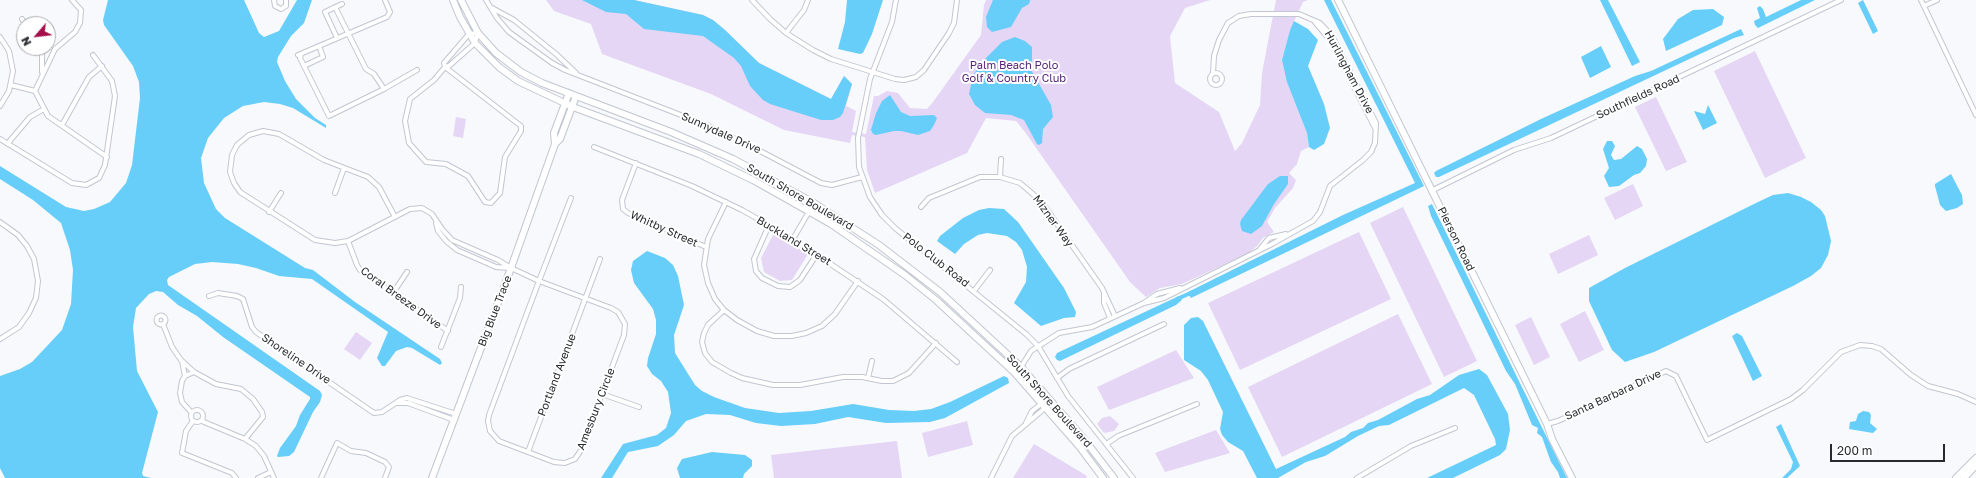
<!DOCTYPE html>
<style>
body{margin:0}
#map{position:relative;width:1976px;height:478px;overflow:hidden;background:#f7f9fd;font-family:"Golos Text",sans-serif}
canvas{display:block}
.north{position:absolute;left:16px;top:16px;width:40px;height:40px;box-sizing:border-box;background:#fff;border:1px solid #a9aaab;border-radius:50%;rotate:242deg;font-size:11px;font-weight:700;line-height:16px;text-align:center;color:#282a2e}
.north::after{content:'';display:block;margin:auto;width:14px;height:18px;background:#a50e48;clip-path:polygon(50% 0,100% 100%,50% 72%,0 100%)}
.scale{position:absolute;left:1830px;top:444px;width:115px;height:18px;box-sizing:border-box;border:2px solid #282a2e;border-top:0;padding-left:5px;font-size:12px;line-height:14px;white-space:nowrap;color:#282a2e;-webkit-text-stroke:3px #fff;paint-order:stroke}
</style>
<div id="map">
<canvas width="1976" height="478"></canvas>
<div class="north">N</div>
<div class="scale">200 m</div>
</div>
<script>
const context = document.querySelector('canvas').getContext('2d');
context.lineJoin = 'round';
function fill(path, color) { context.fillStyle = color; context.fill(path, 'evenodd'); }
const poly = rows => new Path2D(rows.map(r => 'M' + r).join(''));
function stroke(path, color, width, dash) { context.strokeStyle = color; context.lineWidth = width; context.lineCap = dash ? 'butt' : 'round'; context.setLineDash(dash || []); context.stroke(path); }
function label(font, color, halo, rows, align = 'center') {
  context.font = font + ' "Golos Text",sans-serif'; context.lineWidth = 4; context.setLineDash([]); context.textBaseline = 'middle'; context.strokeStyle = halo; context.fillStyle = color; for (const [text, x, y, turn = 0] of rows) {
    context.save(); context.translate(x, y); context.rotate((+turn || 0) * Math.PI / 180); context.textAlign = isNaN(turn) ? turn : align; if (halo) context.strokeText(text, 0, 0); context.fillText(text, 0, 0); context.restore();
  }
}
fill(poly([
 [546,0,634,0,703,15,713,20,725,30,759,63,831,99,844,76,852,84,846,106,856,111,852,132,866,134,874,96,878,96,887,91,898,93,910,108,927,109,933,102,981,35,984,5,986,0,1210,0,1185,8,1170,36,1175,83,1219,112,1235,151,1242,143,1260,105,1262,73,1276,0,1308,0,1303,2,1290,30,1282,60,1307,133,1309,147,1301,151,1297,164,1289,173,1296,180,1293,188,1275,208,1267,222,1274,232,1263,238,1257,246,1249,253,1182,284,1160,288,1146,297,1130,282,1025,132,1016,121,986,118,967,153,875,193,867,170,865,137,852,135,850,143,784,130,711,94,602,54,591,24,554,11],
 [1755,51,1806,158,1765,178,1714,71],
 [1656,97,1687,162,1666,171,1635,107],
 [456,117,466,119,463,138,453,136],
 [1633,184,1643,206,1615,220,1604,198],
 [1403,207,1477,361,1444,377,1370,223],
 [1359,232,1391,299,1240,370,1208,303],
 [774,233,808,254,792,280,780,281,764,272,761,258],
 [1589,235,1598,255,1558,274,1549,254],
 [1585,311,1604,350,1579,362,1560,324],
 [1398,314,1432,384,1282,457,1248,387],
 [1531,317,1550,357,1534,365,1515,325],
 [356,332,372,343,360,360,344,349],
 [1176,350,1194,378,1109,410,1097,387],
 [1110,416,1119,424,1114,431,1104,433,1097,424,1102,418],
 [967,421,973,445,928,457,922,433],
 [1216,430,1230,453,1165,472,1155,453],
 [897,441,902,478,774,478,771,455],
 [1034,444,1087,476,1086,478,1013,478]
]), '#e5d6f5');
fill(poly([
 [108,0,244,0,259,33,264,37,279,31,297,0,312,0,304,23,291,36,278,57,277,62,285,81,296,99,315,118,326,125,326,128,293,108,280,104,264,102,243,106,224,118,208,138,201,158,204,183,216,209,225,218,305,268,313,270,355,302,440,359,442,363,440,365,412,348,407,347,396,351,385,366,382,366,377,358,388,332,312,279,279,276,256,268,238,264,212,262,195,264,169,277,167,280,168,285,320,391,322,395,320,402,313,412,294,452,289,456,278,457,277,456,280,448,296,426,300,415,310,399,310,397,223,337,197,316,178,305,163,292,156,291,149,294,136,308,133,327,137,371,158,412,142,473,143,476,151,478,5,478,0,468,0,376,20,369,32,362,62,330,71,304,73,270,70,250,61,223,33,200,0,179,0,166,66,207,84,211,94,209,110,202,126,183,132,165,140,98,139,82,133,66,104,25,103,20],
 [582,0,634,0,703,15,713,20,725,30,759,63,831,99,844,76,852,84,843,113,840,117,833,120,821,120,770,104,763,100,750,86,741,66,734,58,703,36,644,29,626,14,606,12],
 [847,0,883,0,872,34,863,53,860,54,838,49,845,22],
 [993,0,1030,0,1030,1,1029,4,1022,8,1011,27,992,32,987,27,986,17],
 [1324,0,1331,0,1424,186,1191,298,1188,294,1188,292,1343,215,1415,183],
 [1600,0,1608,0,1640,62,1632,66],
 [1801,0,1815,0,1758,28,1755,25,1754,21,1760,18,1757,8,1760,6,1763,9,1766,17],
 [1863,0,1878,31,1873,34,1858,3],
 [1713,9,1724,17,1722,25,1666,51,1663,39,1678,19,1693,10],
 [1294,21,1308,29,1318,40,1308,66,1324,104,1330,128,1324,144,1314,150,1309,147,1307,133,1287,82,1282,60,1290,30],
 [1741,29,1744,35,1734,38,1439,177,1436,177,1434,173,1436,171,1541,119,1635,76,1651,71],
 [1015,37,1025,41,1032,47,1032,62,1030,68,1051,105,1053,117,1043,129,1042,143,1039,145,1037,144,1024,120,1011,115,985,113,975,105,969,94,973,75,984,60,1002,42],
 [1601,46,1611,67,1590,78,1581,57],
 [890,95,901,112,910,116,934,115,937,118,934,125,930,131,918,135,901,131,894,131,876,135,873,134,871,130,876,113,882,101],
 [1708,105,1717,123,1703,130,1694,111,1705,114],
 [1607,141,1612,141,1615,146,1611,155,1614,160,1621,159,1637,146,1642,149,1647,159,1646,166,1640,173,1634,175,1619,186,1609,187,1604,176,1609,168,1603,149],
 [1951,174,1962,195,1963,204,1957,208,1946,211,1940,205,1935,186,1935,184],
 [1280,176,1288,176,1288,184,1274,204,1262,226,1251,234,1242,231,1240,224,1241,220,1268,184],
 [1788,193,1801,197,1811,202,1821,210,1825,216,1831,241,1828,255,1821,268,1811,276,1793,286,1654,352,1625,362,1612,350,1589,301,1589,288,1625,268,1756,203,1773,195],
 [1432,204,1517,377,1567,478,1560,478,1558,472,1551,462,1542,437,1537,433,1538,428,1532,425,1515,384,1506,371,1431,216,1428,206],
 [989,208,1004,209,1018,222,1064,288,1076,312,1075,317,1064,318,1041,326,1014,303,1026,282,1027,267,1022,250,1016,242,1007,236,987,233,978,235,964,244,955,254,937,241,940,236,963,218,979,210],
 [647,251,665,258,673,265,678,276,684,305,674,335,675,353,695,385,702,391,714,397,745,408,779,413,811,411,853,404,889,410,914,411,931,409,950,402,1004,376,1008,378,1009,383,945,418,930,422,886,423,848,417,815,424,781,426,756,423,730,415,706,414,686,421,674,435,658,446,628,452,612,478,601,478,623,444,657,435,666,428,671,413,668,392,661,381,652,374,647,366,648,358,656,334,656,320,653,309,634,283,631,270,633,261],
 [1179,296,1182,300,1176,305,1060,361,1057,360,1055,357,1057,353],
 [1198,317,1203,321,1276,469,1345,437,1351,432,1363,428,1368,423,1378,420,1417,399,1430,395,1459,375,1479,369,1487,375,1508,414,1510,430,1506,449,1500,455,1453,478,1427,478,1496,445,1495,439,1474,395,1464,388,1389,425,1379,426,1358,436,1325,456,1306,462,1278,478,1257,478,1243,451,1228,442,1222,435,1220,429,1223,412,1208,380,1201,371,1184,360,1184,325,1191,318],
 [1737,333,1742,336,1762,376,1753,381,1732,336],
 [1863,411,1869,412,1871,415,1870,423,1877,429,1873,433,1849,429,1850,422,1856,421,1858,414],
 [1781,424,1800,466,1787,478,1782,478,1791,469,1793,462,1776,427],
 [712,452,745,455,752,460,752,466,744,474,743,478,680,478,677,468,682,459]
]), '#67cef9');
stroke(poly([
 [1177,299,1193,292]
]), '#67cef9', 4);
const street = poly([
 [274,0,275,6,281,9,286,6,286,0],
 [486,0,497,18,509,32,552,63,565,70,709,126,764,153,821,183,832,185,862,177],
 [752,0,770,19,786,33,813,50,831,59,895,79,904,80,916,77,924,70,949,33,954,23,957,0],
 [896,0,892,22,870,79,858,138,859,167,870,197,882,215,895,228,1026,334,1038,346,1068,396,1133,478],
 [1921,0,1976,115],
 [1924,6,1937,0],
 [335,7,366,69,374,74,384,89],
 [492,8,514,20,556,54,576,73],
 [22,19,25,24],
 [1315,22,1330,40,1375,128],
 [478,33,475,43,449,66,445,67,444,63,469,34,478,33],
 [786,33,804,10,808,0],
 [0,37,9,51,13,71,9,91,0,106],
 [337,38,325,12,342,4],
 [39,48,42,52,42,72],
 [301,54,300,58,329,116,384,89,417,70],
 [298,55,387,17,390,12,385,0],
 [304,66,323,57,319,46],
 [445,67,521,126,521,131,505,157,500,193,491,203,485,202,468,176,446,164,426,162,409,143,405,121,410,99,434,80,445,67],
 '1210 79a6 6 0 1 1 12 0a6 6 0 1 1-12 0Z',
 [11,85,35,91,48,116,107,157],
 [35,91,55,49,75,32,80,23,81,10,72,0],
 [62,125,89,77,102,66],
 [0,139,72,183,86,185,99,178,105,165,115,96,112,81,93,55],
 [8,143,30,117,44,109],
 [594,147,692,186,742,210,793,239,883,299,957,362],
 [636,163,622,200,623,209,628,213,706,247],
 [1000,177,1001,159],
 [1433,190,1514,150,1551,138,1841,0],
 [335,193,344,168],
 [726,202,708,239,704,265,708,283,715,299,724,310,737,320,757,331,774,336,792,336,806,333,822,326,835,314,858,281],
 [921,207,929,198,980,177,1000,177,1020,183,1041,201,1102,288,1115,316],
 [269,212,281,193],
 [395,217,379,187,368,177,324,160,279,134,263,131,249,135,237,145,232,155,230,172,234,183,240,192,315,240,335,243,348,241,354,238,410,209,422,208,432,214,442,229,452,240,498,260,511,268,539,281,611,308,618,312,625,324,624,335,581,450,575,459,565,463,554,462,499,441,490,431,488,421,489,415,539,281,571,198],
 [0,222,18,235,27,246,34,259,38,281,36,298,29,313,19,327,0,339],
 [436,223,438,231,446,241,457,250,496,267,509,268],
 [769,225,754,259,756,271,762,278,778,286,790,287,800,280,817,254],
 [793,239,814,203],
 [348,241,357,265,360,270,448,331],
 [1260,249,1269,238,1286,234],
 [974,291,990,270],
 [1104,292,1104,303,1110,318],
 [393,293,407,272],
 [209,296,218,293,237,296,243,299,252,327,256,332,374,413,382,412,400,400,407,398,456,414],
 [1144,303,1164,298,1272,244,1313,221,1320,212,1330,186,1363,160,1371,152,1375,143,1376,123,1332,36,1320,23,1299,14,1251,14,1239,16,1228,23,1219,40,1214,56,1213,73],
 [724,310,708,325,704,333,702,342,705,353,712,362,731,373,742,378,773,385,800,385,843,377,862,377,882,381,893,381,909,373,936,343],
 '156.5 320a4.5 4.5 0 1 1 9 0a4.5 4.5 0 1 1-9 0Z',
 [163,324,172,347,181,360,194,372,216,384,241,389,253,399,262,412,263,417,245,439],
 [441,347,460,298,461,287],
 [182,361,185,376],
 [1021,367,1031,351,1059,333,1092,327,1144,303,1157,294,1180,288],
 [868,378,872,361],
 [1057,378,1069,369,1164,324],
 [602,394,639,407],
 [396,403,408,403,454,420],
 '191 416a6 6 0 1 1 12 0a6 6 0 1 1-12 0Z',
 [191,412,182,402,180,393,182,381,185,376,194,372],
 [202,420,204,422,245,439,256,446,264,456,274,478],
 [193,421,186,431,182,453,232,473,236,478],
 [1026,423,1032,411,1041,404],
 [1547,424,1558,421,1666,371,1676,376,1707,440,1791,399,1803,390,1841,352,1860,345,1872,346,1881,349,1911,375,1928,386,1958,394,1976,402],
 [1108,443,1118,436,1197,404],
 [528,452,600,259],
 [258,478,271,472],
 [321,478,337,443,351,451,366,453,385,462,389,467,385,478],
 [991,478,1012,436,1045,408],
 [1357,478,1411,446,1455,428]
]);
const secondary = poly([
 [453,0,460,17,475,43,499,67,518,81,573,107,699,154,753,180,831,224,905,275,936,300,1014,372,1079,446,1103,478],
 [461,0,478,33,496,53,521,72,542,83,671,132,733,159,814,203,879,245,940,292,1021,367,1084,439,1114,478],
 [1338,0,1547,424,1552,439,1572,478],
 [555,144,560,139,576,96],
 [432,478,511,268,555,144,554,133,569,93],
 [1956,478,1976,458],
 [1964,478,1976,465]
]);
stroke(street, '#c2c6d1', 6);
stroke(secondary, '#c2c6d1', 8);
stroke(street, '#fff', 4);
stroke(secondary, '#fff', 6);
label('11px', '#58257c', '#fff', [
 ["Palm Beach Polo",1014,66],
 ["Golf & Country Club",1014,79]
]);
label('11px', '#282a2e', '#fff', [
 ["Hurlingham Drive",1349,72,62],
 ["Southfields Road",1638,97,-25],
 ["Sunnydale Drive",721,133,24],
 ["South Shore Boulevard",800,197,30],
 ["Mizner Way",1053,221,54],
 ["Whitby Street",664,229,24],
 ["Pierson Road",1456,239,64],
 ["Buckland Street",794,241,31],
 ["Polo Club Road",936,260,38],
 ["Coral Breeze Drive",401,298,36],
 ["Big Blue Trace",495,311,-69],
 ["Shoreline Drive",296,359,34],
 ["Portland Avenue",557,375,-69],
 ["Santa Barbara Drive",1613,395,-25],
 ["South Shore Boulevard",1049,401,48],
 ["Amesbury Circle",596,409,-69]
]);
</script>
